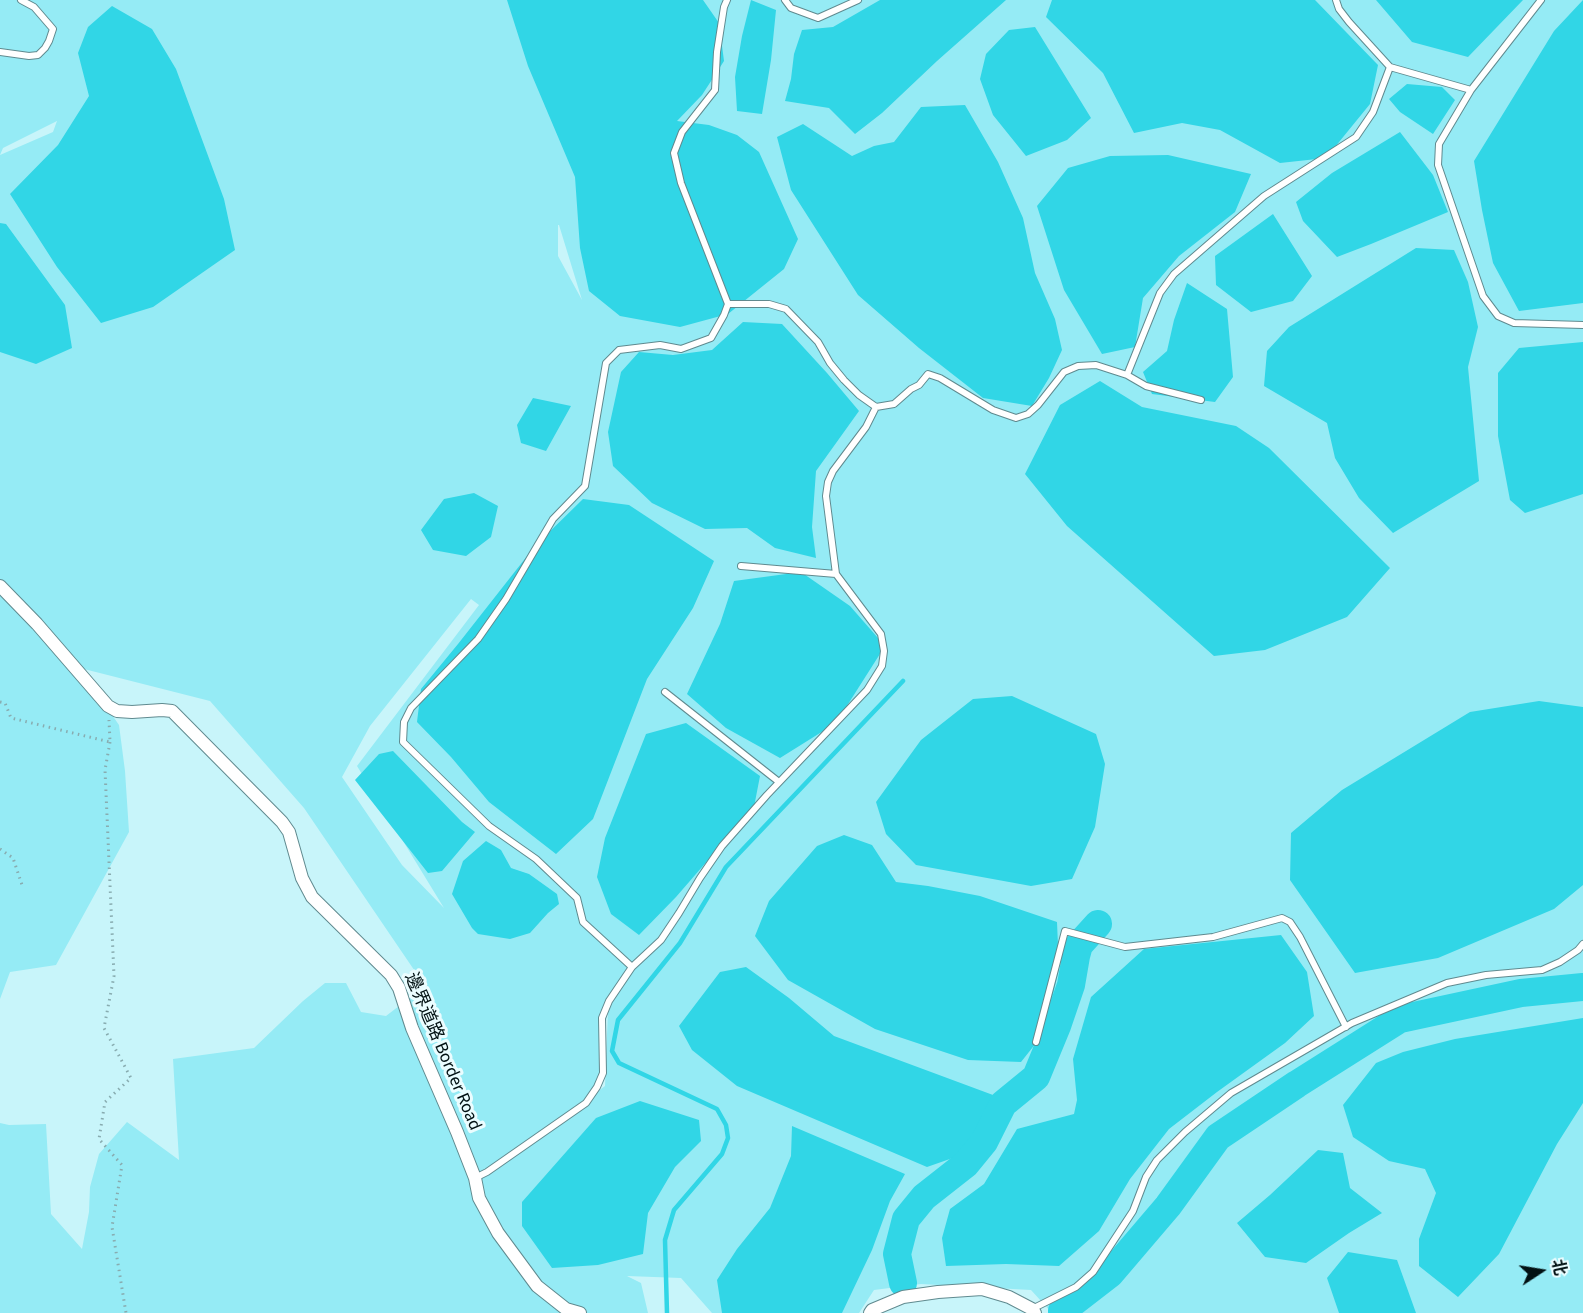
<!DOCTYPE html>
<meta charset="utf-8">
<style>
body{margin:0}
#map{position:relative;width:1583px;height:1313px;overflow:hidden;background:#c8f5fa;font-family:"Source Sans 3","Noto Sans SC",sans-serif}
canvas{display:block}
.north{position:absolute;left:1511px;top:1241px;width:60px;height:60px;-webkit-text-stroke:4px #ebfdff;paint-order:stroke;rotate:78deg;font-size:16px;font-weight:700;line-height:24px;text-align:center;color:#021113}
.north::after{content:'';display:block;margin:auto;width:21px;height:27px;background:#021113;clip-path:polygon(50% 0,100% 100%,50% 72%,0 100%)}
</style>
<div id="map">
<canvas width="1583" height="1313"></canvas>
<div class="north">北</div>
</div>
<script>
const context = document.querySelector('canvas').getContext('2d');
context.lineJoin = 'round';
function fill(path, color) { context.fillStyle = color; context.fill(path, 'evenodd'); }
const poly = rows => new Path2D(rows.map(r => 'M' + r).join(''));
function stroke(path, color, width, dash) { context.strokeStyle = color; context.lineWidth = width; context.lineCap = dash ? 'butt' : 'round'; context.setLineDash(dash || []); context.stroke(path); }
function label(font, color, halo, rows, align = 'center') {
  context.font = font + ' "Source Sans 3","Noto Sans SC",sans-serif'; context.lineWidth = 6; context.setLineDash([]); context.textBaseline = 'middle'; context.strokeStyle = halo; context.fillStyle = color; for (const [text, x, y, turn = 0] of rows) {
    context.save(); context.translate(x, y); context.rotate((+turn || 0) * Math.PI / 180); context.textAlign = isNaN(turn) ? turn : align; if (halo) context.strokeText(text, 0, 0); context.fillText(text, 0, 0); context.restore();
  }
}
fill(poly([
 [0,0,1583,0,1583,1313,1052,1313,1031,1290,921,1284,874,1290,859,1313,712,1313,681,1278,627,1276,641,1283,648,1313,0,1313,0,1123,9,1125,46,1124,51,1214,82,1249,89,1212,90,1187,99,1154,127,1122,179,1160,173,1059,254,1048,303,1001,325,983,346,983,361,1012,386,1016,425,986,304,808,210,701,84,669,35,613,101,699,119,725,125,771,129,832,56,965,10,972,0,999],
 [57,121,53,132,0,155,3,148],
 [558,225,559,225,582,300,558,256],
 [471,599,479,605,357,766,444,908,402,865,342,777,370,726],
 [608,1009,605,1086,589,1098,603,1073,602,1046]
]), '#95ebf5');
fill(poly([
 [507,0,703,0,719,23,724,61,702,95,677,121,709,125,737,135,759,152,798,239,784,269,728,314,680,327,620,316,589,291,580,248,575,177,528,66],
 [751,0,776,10,771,60,762,114,737,111,735,77,742,36],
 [880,0,1006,0,937,61,882,113,855,134,829,108,785,101,791,79,794,54,802,30,833,27],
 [1052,0,1315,0,1378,65,1370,104,1326,158,1280,163,1220,130,1182,123,1134,133,1103,73,1046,17],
 [1376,0,1523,0,1468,57,1412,42],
 [1583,0,1583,303,1519,311,1493,263,1482,210,1474,161,1554,31],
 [112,6,152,29,176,69,224,199,235,250,153,307,101,323,57,267,10,194,58,145,89,96,78,53,88,27],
 [1035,27,1091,118,1067,140,1026,156,993,115,980,79,986,54,1009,30],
 [1407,84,1442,87,1455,100,1433,134,1400,112,1389,99],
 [965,105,998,162,1023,218,1035,273,1055,319,1062,350,1049,378,1032,406,983,398,919,348,858,295,791,190,777,137,803,124,852,156,874,146,894,142,921,107],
 [1400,132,1433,175,1448,212,1371,244,1337,257,1303,221,1296,202,1332,173],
 [1168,155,1251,174,1235,212,1179,256,1143,298,1135,347,1102,354,1064,290,1037,206,1068,168,1110,156],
 [1273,214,1312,276,1293,301,1251,312,1216,285,1215,256],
 [0,223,6,224,65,305,72,348,36,364,0,352],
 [1416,248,1454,250,1468,282,1478,327,1468,367,1479,481,1393,533,1359,498,1335,458,1327,423,1264,386,1267,351,1289,327],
 [1187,283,1227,309,1233,377,1215,402,1152,394,1143,372,1167,351,1174,320],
 [743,322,782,324,827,373,859,411,816,471,812,527,816,558,775,548,747,528,705,529,652,503,613,466,608,432,621,372,639,352,673,355,712,350],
 [1583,342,1583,494,1525,513,1510,500,1498,436,1498,373,1519,348],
 [1100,381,1142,407,1236,426,1269,448,1390,568,1347,617,1265,650,1214,656,1067,526,1025,474,1060,405],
 [533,398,571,406,546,451,521,443,517,425],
 [474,493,498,506,491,537,466,556,433,550,421,530,444,499],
 [583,499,629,505,714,561,693,608,647,679,593,819,556,854,489,802,451,757,417,722,421,689,458,644,535,546],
 [801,572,850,606,885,646,836,723,780,758,726,728,687,694,720,624,734,581],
 [1012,696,1096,734,1105,764,1095,827,1072,879,1031,886,916,865,886,834,876,802,921,740,973,699],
 [1539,701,1583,707,1583,885,1554,909,1438,958,1355,973,1290,880,1291,833,1342,790,1470,712],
 [686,723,760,776,754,807,676,897,639,935,611,914,597,877,605,838,646,734],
 [393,751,462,822,475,832,442,871,428,873,355,780,379,754],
 [844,835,872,845,896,882,928,886,980,896,1057,922,1059,969,1044,1033,1021,1062,968,1060,875,1029,788,980,755,936,769,901,817,846],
 [486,841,501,850,511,868,529,874,557,894,559,904,548,913,530,933,510,939,478,934,472,928,452,894,463,861],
 [1281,935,1307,972,1314,1016,1285,1043,1217,1092,1169,1129,1130,1179,1099,1231,1059,1266,1006,1264,946,1266,942,1238,950,1209,984,1184,1017,1129,1074,1114,1077,1100,1073,1059,1091,997,1144,949],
 [746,967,789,998,834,1036,993,1095,967,1153,927,1167,737,1086,692,1050,679,1026,720,972],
 [1583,1018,1583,1103,1557,1144,1499,1254,1458,1297,1419,1266,1419,1239,1436,1193,1425,1169,1389,1161,1353,1137,1343,1105,1376,1063,1403,1052,1455,1039],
 [640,1101,699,1120,701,1141,675,1167,648,1213,643,1254,598,1265,552,1268,522,1226,522,1202,596,1118],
 [792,1126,905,1174,890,1201,872,1250,842,1313,722,1313,717,1280,737,1249,770,1208,791,1156],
 [1318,1150,1343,1153,1350,1188,1382,1213,1349,1233,1306,1263,1265,1257,1237,1223,1270,1195],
 [1348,1252,1397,1260,1416,1313,1339,1313,1327,1278]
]), '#31d6e6');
stroke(poly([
 [667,1313,665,1240,674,1210,722,1154,728,1138,726,1125,717,1109,619,1063,612,1051,618,1020,680,943,726,867,903,681]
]), '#31d6e6', 4.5);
stroke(poly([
 [903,1283,897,1254,906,1219,924,1197,966,1164,984,1142,1003,1104,1036,1077,1057,1026,1071,985,1076,956,1079,945,1098,924],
 [1062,1311,1110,1274,1168,1206,1218,1137,1297,1084,1400,1019,1521,993,1583,987]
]), '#31d6e6', 28);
const service = poly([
 [785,0,791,8,818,18,858,0],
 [1336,0,1339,9,1349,22,1390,67,1471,90],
 [1541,0,1471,90,1439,144,1438,165,1483,296,1498,316,1514,323,1583,325],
 [0,52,29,56,38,55,45,48,49,41,53,29,34,7,21,0],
 [728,304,769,304,786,309,818,342,830,363,844,380,859,395,876,407],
 [1127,375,1160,293,1174,274,1264,196,1356,137,1373,112,1390,67],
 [741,566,836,574],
 [665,692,779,782],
 [632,967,583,922,577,898,536,859,489,826,403,742,404,722,411,708,478,639,506,599,553,519,585,486,606,363,619,350,660,345,681,349,711,338,724,315,728,304,681,183,674,153,682,132,715,90,717,52,724,7,727,0],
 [1036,1042,1065,931,1125,947,1213,937,1282,918,1290,922,1300,937,1346,1027],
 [475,1178,487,1172,586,1103,597,1087,603,1073,602,1018,609,1001,632,967,661,940,679,913,700,878,722,846,767,795,867,690,882,666,884,651,881,634,836,574,826,496,828,482,833,471,866,427,876,407,894,404,911,389,919,385,928,374,940,378,993,410,1016,418,1028,414,1038,405,1064,372,1078,366,1096,365,1127,375,1146,386,1201,400],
 [1032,1309,1076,1287,1093,1272,1133,1211,1146,1177,1157,1160,1185,1132,1231,1093,1352,1023,1447,983,1486,975,1542,970,1560,962,1578,950,1583,944]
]);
const minor = poly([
 [0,586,37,624,108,706,117,711,132,712,162,710,172,711,282,822,289,832,302,878,312,897,391,975,399,988,412,1028,457,1132,475,1178,479,1198,498,1233,537,1286,566,1309,580,1313],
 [870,1313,872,1310,903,1297,938,1292,982,1289,1009,1297,1032,1309,1035,1313]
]);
stroke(service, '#608a8f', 8);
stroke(minor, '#608a8f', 14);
stroke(poly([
 [0,702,5,703,11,718,110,742,109,720],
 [110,742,105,770,114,976,104,1028,131,1078,105,1102,99,1139,122,1165,112,1227,126,1313],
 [0,849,13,858,23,888]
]), '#88acb0', 3, [1.5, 4.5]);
stroke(service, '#fff', 6);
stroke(minor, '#fff', 12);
label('18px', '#021113', '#ebfdff', [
 ["邊界道路 Border Road",442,1052,67]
]);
</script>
